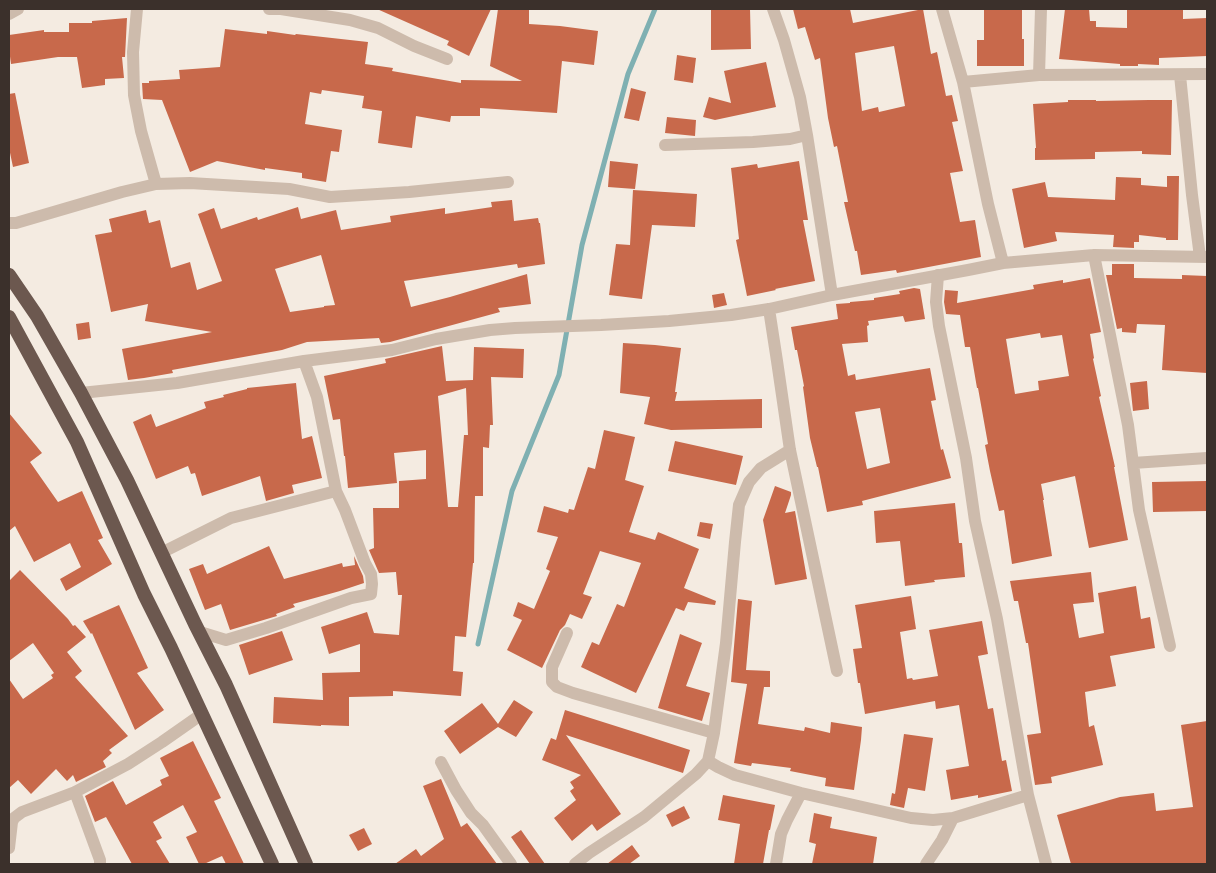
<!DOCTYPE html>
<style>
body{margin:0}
#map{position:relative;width:1216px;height:873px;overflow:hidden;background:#f4ebe1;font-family:"Archivo Narrow",sans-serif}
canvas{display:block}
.frame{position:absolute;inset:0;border:10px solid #3b302b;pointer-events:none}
</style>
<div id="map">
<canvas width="1216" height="873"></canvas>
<div class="frame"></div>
</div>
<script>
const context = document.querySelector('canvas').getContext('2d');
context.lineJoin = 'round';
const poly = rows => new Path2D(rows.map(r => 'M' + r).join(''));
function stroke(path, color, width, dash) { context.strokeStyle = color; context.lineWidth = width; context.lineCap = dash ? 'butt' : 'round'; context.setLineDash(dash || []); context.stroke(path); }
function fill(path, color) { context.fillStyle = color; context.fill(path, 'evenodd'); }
stroke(poly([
 [478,644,512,491,559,375,582,245,628,74,655,9]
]), '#7fb0b2', 5);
fill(poly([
 [377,9,491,9,469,56,447,45,449,41],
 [498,9,529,9,529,24,560,26,598,31,594,65,562,61,557,113,480,108,480,116,451,116,450,122,416,116,412,148,378,143,382,111,362,108,364,96,322,90,321,94,310,92,305,124,342,130,339,152,331,151,326,182,302,178,302,173,265,168,265,170,217,161,190,172,162,100,143,99,142,83,149,83,149,81,180,79,179,70,220,67,225,29,267,34,267,31,295,35,296,34,368,42,365,64,393,68,392,71,461,83,461,80,522,81,490,66],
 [711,9,750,9,751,49,711,50],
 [793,9,850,9,853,23,923,9,931,54,937,52,946,96,952,95,958,121,952,122,963,171,950,173,960,222,975,220,981,257,897,273,896,270,861,275,857,251,855,251,844,202,848,202,837,146,834,147,828,118,820,58,815,60,805,27,798,29],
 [894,46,905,106,879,112,878,107,862,111,855,53],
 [984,9,1022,9,1022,39,1024,39,1024,66,977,66,977,40,984,40],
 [1065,9,1089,9,1090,21,1096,21,1096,27,1127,28,1127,9,1183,9,1183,19,1207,18,1207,56,1159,58,1159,65,1138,64,1138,66,1120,66,1120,64,1059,59],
 [127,18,125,57,122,57,124,78,105,79,105,85,82,88,77,57,58,57,11,64,9,49,9,35,44,30,44,32,69,32,69,23,92,23,92,21],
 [677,55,696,58,693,83,674,80],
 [766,62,776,107,715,120,703,117,709,97,731,103,724,71],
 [631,88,646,92,639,121,624,118],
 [15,93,29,163,13,167,9,148,9,94],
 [1068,100,1096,100,1096,101,1149,100,1172,100,1171,155,1142,154,1142,151,1095,152,1095,159,1035,160,1035,148,1036,148,1033,104,1068,102],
 [667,117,696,120,695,136,665,133],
 [610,161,638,164,635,189,608,187],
 [799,161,808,220,803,220,815,281,775,289,776,290,747,296,736,240,739,239,731,168,757,164,758,168],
 [1167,176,1179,176,1178,240,1166,240,1166,238,1139,235,1139,242,1134,242,1134,248,1113,247,1114,235,1055,232,1057,241,1024,248,1012,189,1045,182,1048,197,1115,200,1116,177,1141,178,1141,185,1167,187],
 [633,190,697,194,695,227,652,225,642,299,609,295,616,244,630,245],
 [512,200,514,221,538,218,539,223,540,223,545,264,518,268,517,264,404,281,411,307,450,297,527,274,531,304,498,308,500,312,390,342,381,343,379,338,307,342,282,350,172,370,173,373,144,378,128,380,122,349,212,332,145,321,148,304,111,312,95,235,112,232,109,219,146,210,149,223,160,220,171,268,190,262,197,290,222,281,198,214,214,208,221,229,257,217,258,220,298,207,301,219,336,210,341,230,391,222,390,216,445,208,445,214,492,207,491,202],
 [321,255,335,305,324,306,324,307,290,312,275,269],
 [1112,264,1134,264,1134,278,1182,279,1182,275,1207,276,1207,373,1162,370,1165,325,1137,324,1136,333,1122,332,1122,328,1117,329,1106,275,1112,275],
 [1090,278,1101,332,1090,334,1094,358,1093,359,1101,396,1099,397,1115,467,1114,467,1128,540,1089,548,1075,476,1041,484,1044,500,1043,500,1052,556,1012,564,1004,510,999,511,990,471,985,445,988,444,978,388,977,388,970,347,965,347,960,315,946,314,944,302,945,290,958,291,957,303,1034,289,1033,285,1063,280,1063,283],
 [1040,333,1041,338,1062,335,1069,376,1038,381,1039,390,1015,394,1006,339],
 [914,288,920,289,925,319,905,322,903,316,868,321,869,325,867,326,868,342,842,344,848,376,855,374,856,380,930,368,936,400,931,401,941,450,943,449,951,478,862,501,863,505,827,512,818,467,817,467,810,438,803,387,804,386,797,350,795,350,791,327,838,319,836,304,850,303,850,302,874,300,874,298,900,294,899,291],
 [880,408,890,463,867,469,855,412],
 [724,293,727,305,714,308,712,295],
 [89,322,91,338,78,340,76,324],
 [623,343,655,345,681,348,675,392,677,392,675,401,762,399,762,428,671,430,644,424,650,397,620,393],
 [442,346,446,381,473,380,474,347,524,349,523,378,491,377,493,425,490,425,489,448,483,447,483,496,475,496,474,563,473,563,466,637,455,636,453,671,463,672,461,696,393,691,393,696,349,697,349,726,321,725,321,726,273,723,274,697,323,700,322,673,360,672,360,644,329,654,321,627,367,612,374,633,399,635,402,595,398,595,396,572,379,573,369,550,374,548,373,508,399,508,399,481,426,479,426,450,394,453,397,483,348,488,345,456,344,456,340,419,333,420,324,376,386,363,385,359],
 [466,388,468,435,464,435,458,507,448,507,438,396],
 [1147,381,1149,409,1133,411,1130,383],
 [296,383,302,439,312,436,322,478,292,485,294,493,266,501,260,476,202,496,195,473,191,474,188,466,156,479,133,422,151,414,156,427,206,408,204,402,224,397,223,395,247,389,247,388],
 [9,413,42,453,30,462,58,502,82,491,103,538,98,540,112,564,66,591,60,579,81,567,70,543,34,562,15,526,9,531],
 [604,430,635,437,625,480,644,486,629,532,655,540,658,532,699,549,684,588,716,601,715,605,688,602,684,611,676,608,636,693,581,667,592,642,599,645,617,604,624,607,641,563,600,551,583,594,592,597,582,619,570,614,565,625,560,630,542,668,507,650,522,620,513,616,518,602,534,609,550,571,546,569,558,537,537,532,544,506,568,513,569,509,574,510,588,467,595,469],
 [675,441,743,456,736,485,668,471],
 [1207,481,1207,511,1153,512,1152,482],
 [775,486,791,492,791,495,785,513,795,511,807,579,775,585,763,520],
 [955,503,959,543,962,543,965,577,934,580,935,582,905,586,900,541,876,543,874,511],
 [700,522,713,524,710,539,697,536],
 [269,546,284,579,342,563,343,567,355,565,354,556,363,576,364,583,340,591,293,604,295,607,276,614,277,616,230,630,221,604,205,610,189,569,203,564,207,574],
 [20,570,68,619,73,626,75,625,86,637,67,652,82,671,75,677,128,736,109,750,112,753,103,761,106,767,76,782,73,775,67,781,56,769,31,794,18,780,9,788,9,679,23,699,53,678,51,675,54,673,33,643,9,661,9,581],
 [1091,572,1094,602,1073,604,1079,638,1104,633,1098,593,1136,586,1141,619,1150,617,1155,648,1110,656,1116,686,1085,692,1089,727,1094,725,1103,765,1051,777,1052,783,1035,785,1027,735,1041,733,1028,643,1026,643,1018,601,1014,601,1010,581],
 [911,596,916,629,900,632,907,679,912,678,913,680,938,676,929,630,982,621,988,654,978,656,988,709,993,708,1002,761,1006,760,1012,791,978,798,978,795,951,800,946,770,969,766,959,705,936,709,935,701,865,714,860,683,858,683,853,649,862,648,855,605],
 [738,599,752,601,746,670,770,671,770,687,764,687,758,724,804,731,805,727,830,733,831,722,862,727,861,740,854,790,825,786,826,778,790,771,791,768,752,763,751,766,734,763,747,684,731,682],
 [119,605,148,668,137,673,164,710,135,730,92,633,91,634,83,621],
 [282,631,293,660,249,675,239,645],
 [680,634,702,643,686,686,710,693,702,721,658,708],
 [514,700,533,712,516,737,498,727,460,754,444,731,482,703,498,724],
 [565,710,644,735,690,750,683,773,566,735,621,814,597,831,592,824,572,841,554,818,576,800,570,791,574,788,570,782,581,775,542,760,551,738,556,740],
 [1207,721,1207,864,1071,864,1057,815,1120,797,1154,793,1156,811,1193,807,1181,725],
 [904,734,933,738,925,791,908,788,904,808,890,805,892,793,895,794],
 [193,741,221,798,214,801,244,864,226,864,222,856,204,864,199,864,186,837,197,832,183,805,153,822,162,838,156,841,170,864,132,864,106,817,95,822,85,796,113,781,126,805,162,785,160,780,169,776,160,758],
 [441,779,461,827,467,823,497,864,395,864,416,849,421,856,444,839,423,786],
 [723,795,775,805,770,830,769,830,763,864,734,864,740,824,718,820],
 [684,806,690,818,672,827,666,815],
 [814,813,832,817,830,828,877,837,873,864,812,864,816,844,809,842],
 [364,828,372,844,358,851,349,835],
 [521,830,545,864,530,864,511,837],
 [632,845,640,856,629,864,607,864]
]), '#c8694b');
stroke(poly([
 [137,9,133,52,134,95,141,131,156,184],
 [269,9,281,9,350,20,378,28,414,46,447,59],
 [773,9,784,40,800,97,807,135,832,295],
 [942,9,963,82,988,204,1003,263],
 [9,14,18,9],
 [1039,75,1041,9],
 [1180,75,1192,195,1200,257],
 [963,82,1039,75,1207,74],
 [665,145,753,142,790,139,807,135],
 [9,223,16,223,122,192,156,184,190,183,289,189,330,197,409,192,508,182],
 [1094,255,1128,425,1139,510,1170,646],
 [938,275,936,302,939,326,966,458,975,521,997,619,1028,795,1046,864],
 [769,309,777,361,790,450,837,671],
 [81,393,177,383,304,361,392,350,436,339,490,330,515,328,601,325,669,321,731,315,769,309,832,295,968,270,1003,263,1094,255,1207,257],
 [1133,463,1207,458],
 [161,553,231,518,336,491],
 [200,632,226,640,266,628,351,598,371,594,372,584,371,574,365,563,345,510,336,491,317,397,304,361],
 [567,633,552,667,552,682,557,687,573,693,714,733],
 [708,761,718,767,735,775,801,793,911,818,933,820,953,818,1028,795],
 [441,762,456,790,471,813,483,825,511,864],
 [75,792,100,860,100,864],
 [9,848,12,822,14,818,22,812,75,792,128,764,162,742,202,714],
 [575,864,589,853,644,817,696,774,708,761,714,733,726,643,735,542,739,505,749,482,761,468,790,450],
 [776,864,781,834,787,820,801,793],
 [926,864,942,840,953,818]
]), '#cdbbac', 12);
stroke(poly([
 [9,275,37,316,81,393,127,480,195,624,226,685,306,864],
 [9,317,77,442,144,594,171,648,272,864]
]), '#6c584f', 14);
</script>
